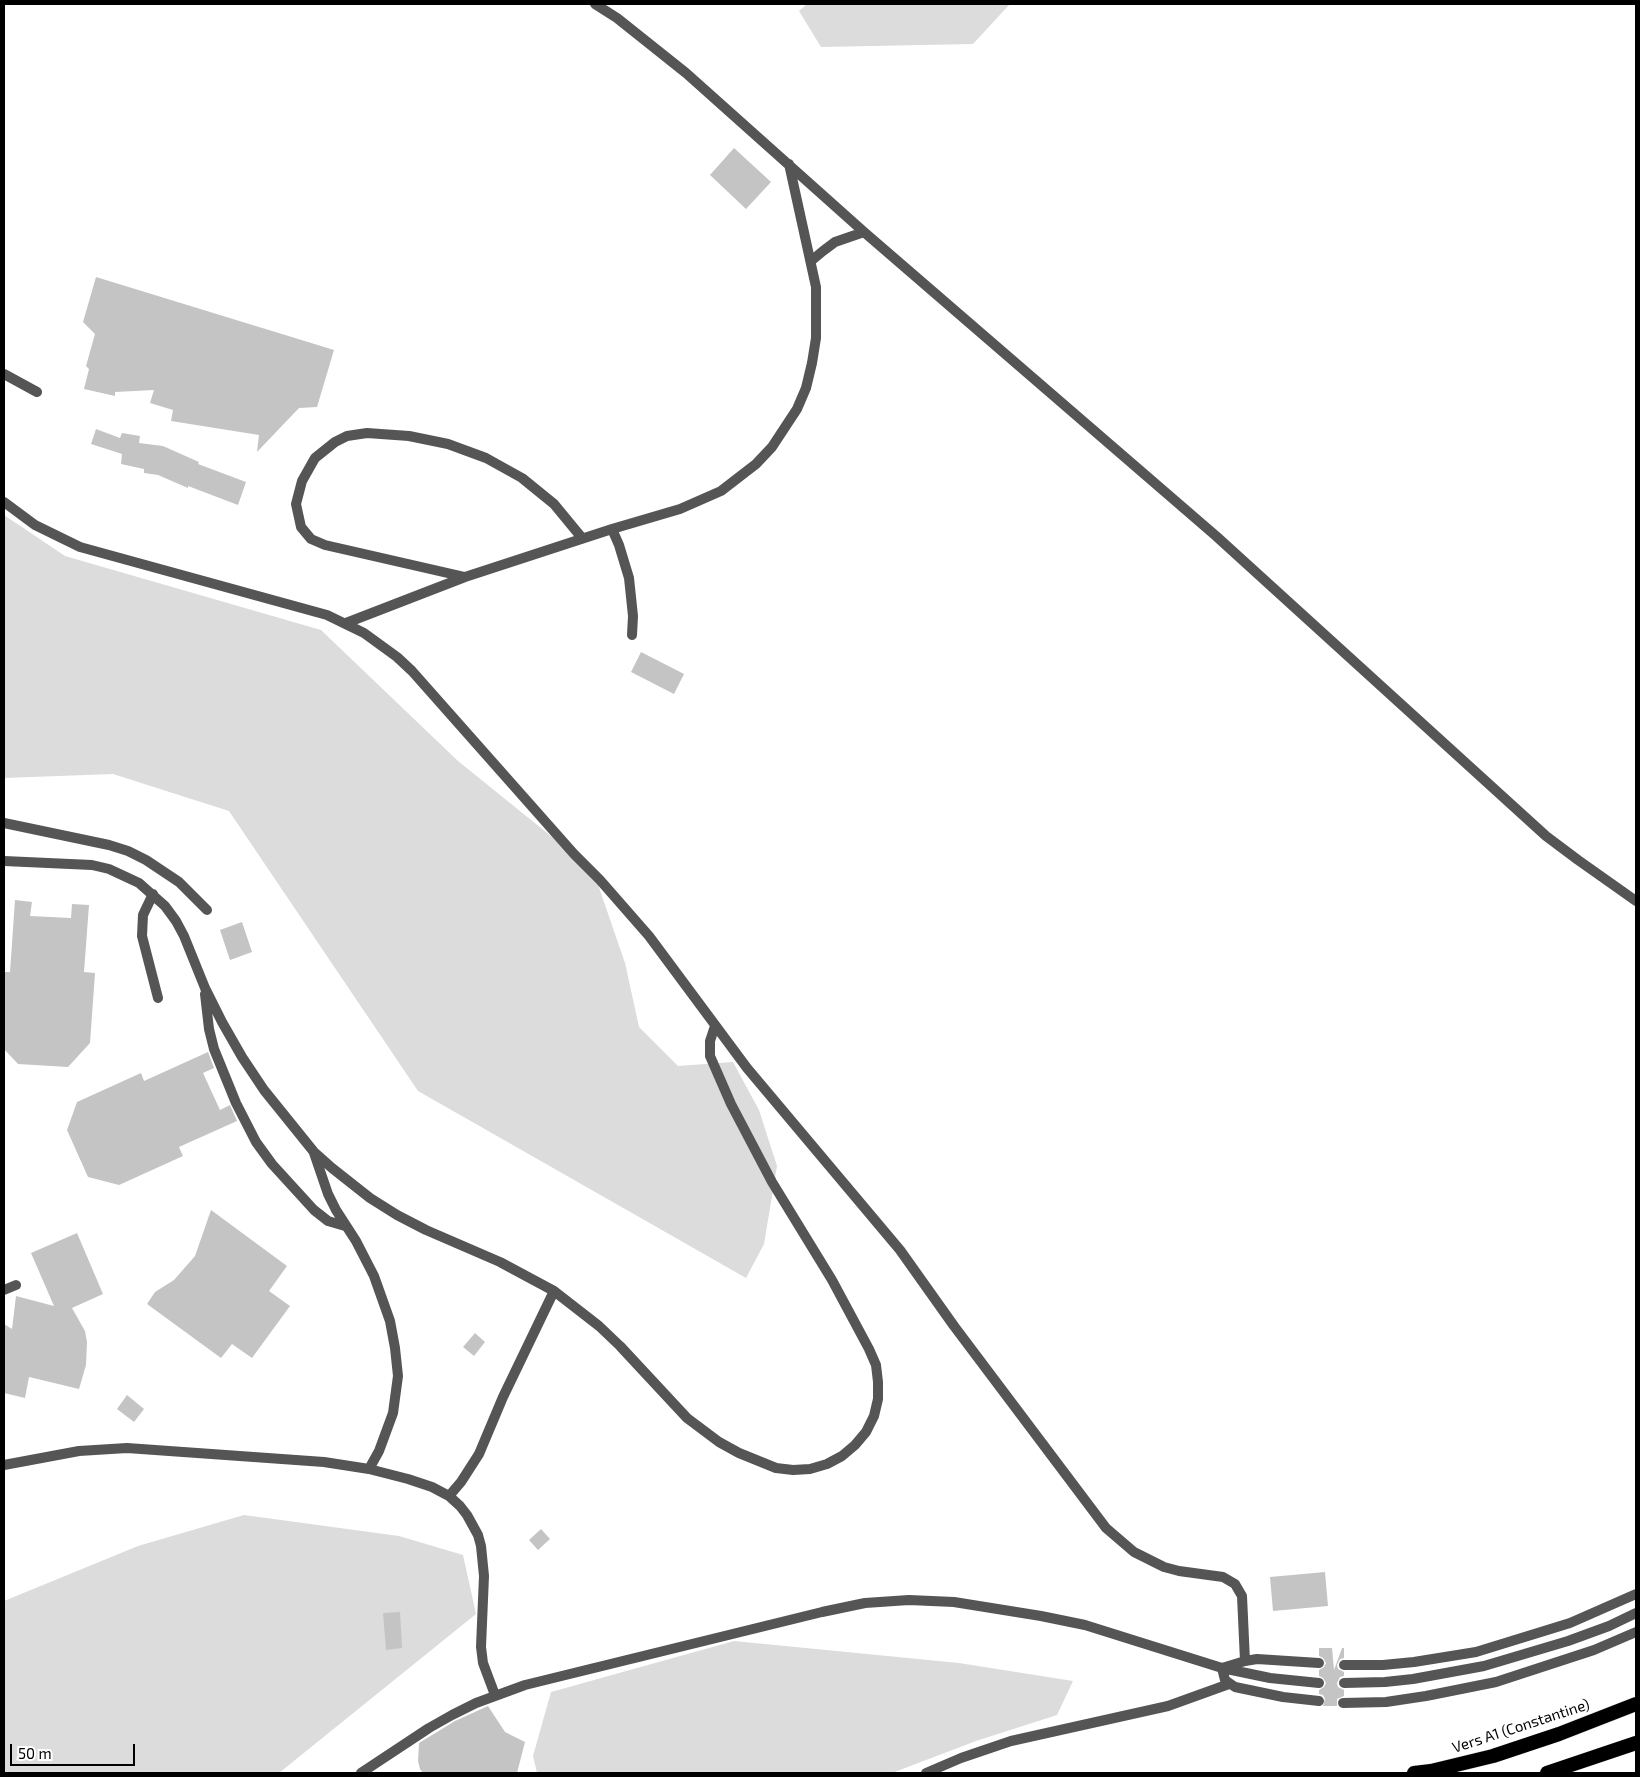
<!DOCTYPE html>
<style>
body{margin:0}
#map{position:relative;width:1640px;height:1777px;overflow:hidden;background:#fff;font-family:"Exo 2",sans-serif}
canvas{display:block}
.frame{position:absolute;inset:0;border:5px solid #000;pointer-events:none}
.scale{position:absolute;left:10px;top:1744px;width:125px;height:22px;box-sizing:border-box;border:2px solid #000;border-top:0;padding-left:6px;font-size:15px;line-height:18px;white-space:nowrap;color:#000;-webkit-text-stroke:4px #fff;paint-order:stroke}
</style>
<div id="map">
<canvas width="1640" height="1777"></canvas>
<div class="frame"></div>
<div class="scale">50 m</div>
</div>
<script>
const context = document.querySelector('canvas').getContext('2d');
context.lineJoin = 'round';
function fill(path, color) { context.fillStyle = color; context.fill(path, 'evenodd'); }
const poly = rows => new Path2D(rows.map(r => 'M' + r).join(''));
function stroke(path, color, width, dash) { context.strokeStyle = color; context.lineWidth = width; context.lineCap = dash ? 'butt' : 'round'; context.setLineDash(dash || []); context.stroke(path); }
function label(font, color, halo, rows, align = 'center') {
  context.font = font + ' "Exo 2",sans-serif'; context.lineWidth = 5; context.setLineDash([]); context.textBaseline = 'middle'; context.strokeStyle = halo; context.fillStyle = color; for (const [text, x, y, turn = 0] of rows) {
    context.save(); context.translate(x, y); context.rotate((+turn || 0) * Math.PI / 180); context.textAlign = isNaN(turn) ? turn : align; if (halo) context.strokeText(text, 0, 0); context.fillText(text, 0, 0); context.restore();
  }
}
fill(poly([
 [807,4,1010,4,973,44,821,47,799,11],
 [4,515,65,556,321,630,458,761,593,870,625,963,639,1027,678,1066,733,1062,759,1110,777,1166,764,1244,746,1278,418,1091,229,811,113,774,4,778],
 [244,1515,399,1536,463,1555,476,1614,279,1773,4,1773,4,1601,138,1546],
 [734,1641,959,1663,1073,1681,1057,1715,976,1741,892,1773,537,1773,533,1756,551,1692]
]), '#dcdcdc');
fill(poly([
 [734,148,771,182,746,209,710,175],
 [96,277,334,350,317,407,299,408,257,452,259,435,171,421,173,410,150,403,154,390,115,392,115,396,84,389,89,369,86,366,95,334,83,322],
 [96,429,120,438,122,433,140,436,139,443,163,446,199,462,198,464,246,482,238,505,188,486,188,488,158,475,144,473,144,469,121,464,122,454,91,444],
 [641,652,684,674,674,694,631,672],
 [15,900,32,902,30,916,71,918,72,904,89,905,84,972,95,973,90,1043,68,1067,18,1064,4,1049,4,972,10,972],
 [242,922,252,952,230,960,220,930],
 [208,1052,214,1068,203,1073,220,1110,230,1105,237,1121,179,1147,183,1156,119,1185,88,1177,67,1130,77,1102,141,1073,144,1081],
 [211,1210,287,1266,269,1291,290,1306,252,1358,232,1344,221,1358,147,1304,155,1292,174,1280,195,1256],
 [77,1233,103,1294,72,1308,85,1331,87,1342,86,1365,79,1389,29,1377,25,1398,4,1393,4,1324,12,1329,16,1296,54,1306,31,1253],
 [475,1333,485,1342,474,1356,463,1347],
 [127,1395,144,1409,134,1422,117,1409],
 [541,1529,550,1539,538,1550,529,1540],
 [1325,1572,1328,1606,1273,1611,1270,1577],
 [400,1612,402,1648,386,1650,383,1613],
 [1319,1648,1332,1648,1334,1670,1342,1648,1344,1648,1344,1658,1340,1659,1337,1665,1338,1669,1344,1672,1344,1676,1340,1677,1337,1683,1338,1687,1344,1690,1344,1696,1337,1699,1337,1706,1323,1706,1325,1699,1323,1695,1319,1694,1319,1690,1324,1687,1326,1683,1323,1678,1319,1676,1319,1670,1324,1667,1326,1663,1323,1658,1319,1656],
 [488,1706,505,1732,525,1742,517,1773,423,1773,420,1769,418,1761,419,1743,455,1721]
]), '#c4c4c4');
const trunk = poly([
 [1414,1773,1431,1771,1493,1756,1559,1734,1636,1704],
 [1547,1773,1636,1743]
]);
stroke(trunk, '#dbdbdb', 15);
stroke(poly([
 [595,4,617,18,686,73,864,232,1216,536,1546,836,1578,860,1636,901],
 [811,261,823,251,835,242,864,232],
 [4,374,37,392],
 [4,502,35,525,80,547,327,615,364,633,397,657,412,671,574,854,600,880,649,936,747,1068,900,1250,954,1326,1106,1528,1134,1552,1164,1567,1179,1571,1223,1577,1235,1584,1242,1596,1245,1661],
 [612,529,619,545,629,578,633,616,632,635],
 [465,577,325,545,311,539,301,527,296,504,302,481,315,458,335,442,347,436,367,433,409,436,448,444,486,458,522,478,554,504,582,538],
 [346,623,465,577,612,529,680,509,721,491,756,464,772,447,797,409,806,388,812,363,816,338,816,287,789,164],
 [4,823,109,845,128,851,146,860,179,882,207,910],
 [4,861,92,865,109,869,139,883,165,906,176,921,184,936,205,988,222,1022,242,1057,264,1090,314,1152,332,1168,370,1198,397,1215,426,1230,500,1262,554,1291,599,1326,620,1346,687,1418,719,1442,739,1453,776,1468,793,1470,810,1469,827,1464,842,1456,855,1445,866,1432,874,1416,878,1399,878,1382,876,1365,869,1349,832,1280,772,1182,731,1104,710,1056,710,1041,715,1026],
 [153,894,143,915,142,936,158,998],
 [205,994,209,1029,214,1049,236,1103,256,1142,272,1164,314,1210,328,1221,345,1226],
 [314,1153,328,1194,336,1210,356,1241,374,1276,390,1321,395,1348,398,1376,393,1413,379,1451,369,1469],
 [4,1290,16,1285],
 [4,1465,79,1451,127,1448,324,1462,369,1469,408,1479,432,1487,449,1496,460,1506,467,1515,478,1535,481,1546,484,1576,481,1647,483,1663,495,1695],
 [449,1496,461,1482,479,1454,503,1397,554,1291],
 [1344,1665,1383,1665,1414,1662,1476,1652,1570,1623,1636,1594],
 [1222,1668,1225,1680,1235,1687,1283,1697,1319,1701],
 [1222,1668,1245,1661,1257,1659,1319,1663],
 [1344,1683,1385,1682,1413,1679,1484,1666,1568,1641,1609,1626,1636,1613],
 [1343,1703,1386,1702,1426,1696,1496,1682,1594,1650,1636,1632],
 [361,1773,429,1728,452,1715,476,1703,525,1685,822,1612,865,1603,909,1600,954,1602,1041,1616,1085,1625,1222,1668,1270,1678,1319,1683],
 [926,1773,961,1758,1011,1741,1168,1706,1229,1684]
]), '#555', 10);
stroke(trunk, '#000', 14);
label('15px', '#000', '#fff', [
 ["Vers A1 (Constantine)",1521,1726,-18]
]);
</script>
